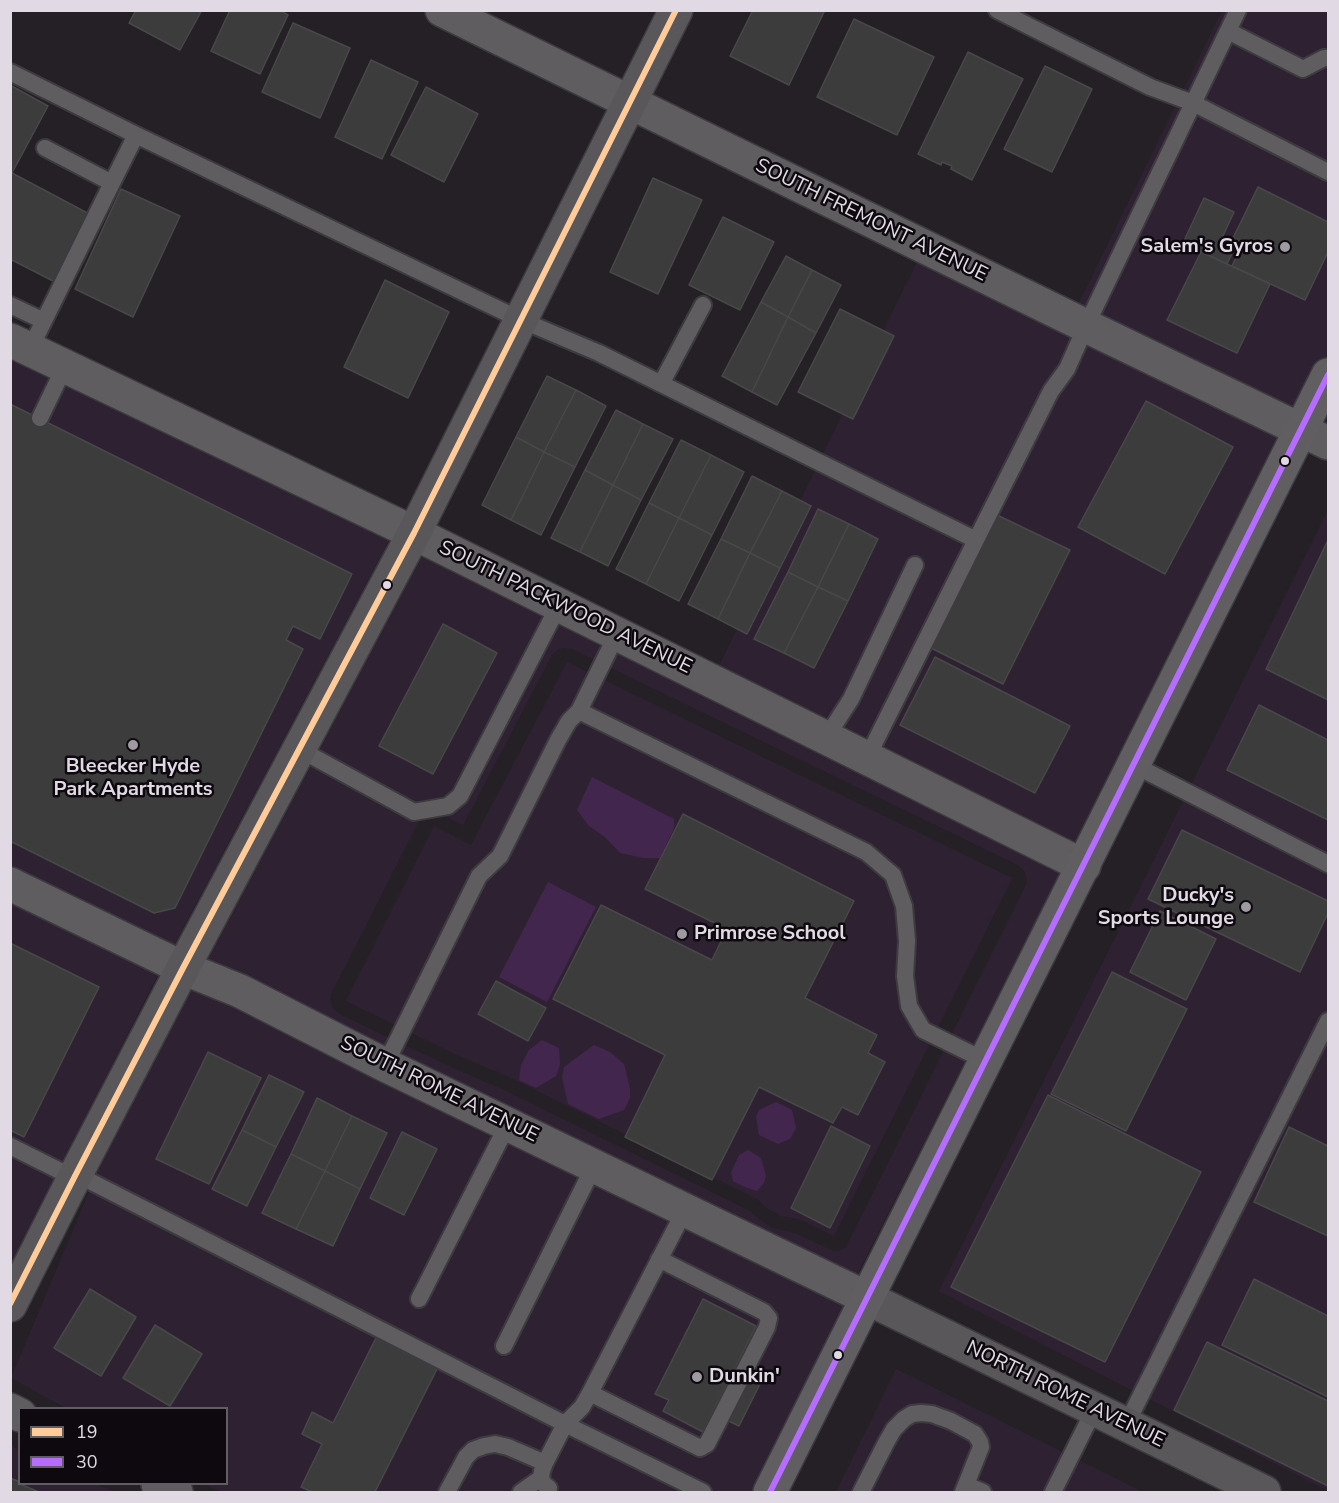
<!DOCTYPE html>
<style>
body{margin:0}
#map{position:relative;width:1339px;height:1503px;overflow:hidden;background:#252026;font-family:"Nunito Sans",sans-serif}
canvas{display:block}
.frame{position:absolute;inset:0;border:12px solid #e1dae4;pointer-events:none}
.legend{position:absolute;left:18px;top:1407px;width:210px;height:78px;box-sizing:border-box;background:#0d090e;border:2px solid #625d64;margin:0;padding:8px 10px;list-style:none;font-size:18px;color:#e1dae4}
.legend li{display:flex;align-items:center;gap:12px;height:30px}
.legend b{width:30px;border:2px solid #625d64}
</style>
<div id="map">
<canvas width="1339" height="1503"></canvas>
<div class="frame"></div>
<ul class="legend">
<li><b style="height:8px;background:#fc9"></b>19</li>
<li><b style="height:8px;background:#b66dff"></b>30</li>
</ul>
</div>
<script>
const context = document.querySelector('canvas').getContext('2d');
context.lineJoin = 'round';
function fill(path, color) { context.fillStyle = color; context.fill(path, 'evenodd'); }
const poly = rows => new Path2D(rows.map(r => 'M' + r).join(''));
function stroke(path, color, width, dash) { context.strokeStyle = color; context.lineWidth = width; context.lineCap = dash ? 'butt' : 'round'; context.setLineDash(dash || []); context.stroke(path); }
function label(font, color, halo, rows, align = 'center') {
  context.font = font + ' "Nunito Sans",sans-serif'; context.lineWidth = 5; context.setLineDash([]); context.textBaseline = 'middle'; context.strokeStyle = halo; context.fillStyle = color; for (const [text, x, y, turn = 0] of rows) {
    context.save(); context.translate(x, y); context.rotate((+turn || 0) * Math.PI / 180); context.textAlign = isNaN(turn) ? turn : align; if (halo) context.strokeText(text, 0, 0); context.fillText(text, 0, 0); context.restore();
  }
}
fill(poly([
 [1222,11,1328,11,1328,375,1301,429,1072,317],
 [917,262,1078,342,1277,436,1074,843,719,666],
 [10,360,390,539,174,945,11,866],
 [1328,510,1328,1491,939,1291],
 [423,555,1060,873,857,1275,393,1050,248,977,208,960],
 [563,648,572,649,1018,865,1025,872,1027,881,1026,885,846,1247,838,1251,833,1251,795,1233,773,1228,760,1220,750,1211,504,1090,451,1067,339,1014,332,1007,330,999,331,994,420,819,437,812,463,825,552,655,559,649],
 [567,662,1012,878,834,1236,799,1219,781,1216,767,1208,759,1200,509,1077,457,1055,346,1001,434,826,471,845],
 [11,903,158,974,11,1263],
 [183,968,867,1298,770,1492,222,1492,204,1484,226,1484,226,1408,66,1408,11,1378],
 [896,1369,1143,1492,836,1492],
 [10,1445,19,1450,20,1484,95,1484,115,1492,11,1492]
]), '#2e2232');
fill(poly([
 [592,777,674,819,674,828,660,858,643,858,620,853,605,837,589,826,577,810],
 [548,882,596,907,547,1002,499,977],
 [542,1040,559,1048,560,1065,556,1076,536,1088,519,1080,521,1065,529,1050],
 [594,1045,610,1052,624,1064,630,1089,630,1098,624,1110,599,1119,568,1104,562,1077,564,1067],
 [776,1102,792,1110,796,1128,790,1139,778,1144,759,1135,756,1117,759,1110],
 [748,1150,761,1158,766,1176,764,1183,757,1191,747,1188,733,1181,731,1173,739,1155]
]), '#43264e');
const building = poly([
 [136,10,202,10,180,50,129,23,136,10],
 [230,10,279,10,288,15,260,74,211,51,230,10],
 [753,10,825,10,789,85,730,56,753,10],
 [854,19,934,57,897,135,817,97,854,19],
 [293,23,350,48,320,118,262,92,293,23],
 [968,52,1023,79,972,180,951,169,952,166,942,162,941,165,918,154,968,52],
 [371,60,418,82,382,159,335,137,371,60],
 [1045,66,1092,89,1052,172,1004,149,1045,66],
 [10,85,48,106,12,173,93,216,57,283,10,259,10,85],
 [426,87,478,114,444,182,391,155,426,87],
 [653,178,702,200,658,294,610,272,653,178],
 [1258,187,1328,222,1328,252,1305,300,1232,266,1243,243,1233,238,1258,187],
 [121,189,180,216,133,317,75,289,121,189],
 [1204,198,1234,212,1222,238,1236,245,1227,264,1183,243,1204,198],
 [723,217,774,242,740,310,689,285,723,217],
 [1201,252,1270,284,1237,353,1167,320,1201,252],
 [786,256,812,270,788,317,761,302,786,256],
 [812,270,841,285,816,333,788,317,812,270],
 [385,280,449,312,408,398,344,367,385,280],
 [761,302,788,317,752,392,722,376,761,302],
 [840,309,894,336,853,419,798,392,840,309],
 [788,317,816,333,777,405,752,392,788,317],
 [547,376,576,390,544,452,516,437,547,376],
 [576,390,606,406,575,467,544,452,576,390],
 [1146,401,1233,447,1165,574,1078,527,1146,401],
 [10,404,352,574,320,639,293,626,286,640,303,649,175,908,154,913,10,841,10,404],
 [616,410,643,424,613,485,585,470,616,410],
 [643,424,673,439,641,500,613,485,643,424],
 [516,437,544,452,511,520,482,505,516,437],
 [681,440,711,455,679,518,649,503,681,440],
 [544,452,575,467,541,535,511,520,544,452],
 [711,455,744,472,712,535,679,518,711,455],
 [585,470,613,485,580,552,551,538,585,470],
 [752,476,782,491,750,553,721,539,752,476],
 [613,485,641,500,608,566,580,552,613,485],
 [782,491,811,506,780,568,750,553,782,491],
 [649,503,679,518,646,584,616,569,649,503],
 [818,509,849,524,818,587,788,572,818,509],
 [997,515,1070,550,1003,684,931,648,997,515],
 [679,518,712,535,679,601,646,584,679,518],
 [849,524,878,539,848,601,818,587,849,524],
 [721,539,750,553,718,619,688,604,721,539],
 [1328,540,1328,700,1266,669,1328,540],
 [750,553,780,568,747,634,718,619,750,553],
 [788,572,818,587,784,653,754,639,788,572],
 [818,587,848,601,814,668,784,653,818,587],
 [443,624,497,653,433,774,379,746,443,624],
 [935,657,1070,726,1035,793,900,725,935,657],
 [1259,705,1328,740,1328,820,1227,770,1259,705],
 [683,814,854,901,805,998,877,1035,868,1053,885,1062,858,1115,842,1107,833,1123,759,1087,712,1180,625,1137,665,1055,553,999,601,905,712,960,727,929,645,889,683,814],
 [1182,830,1328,901,1328,913,1300,972,1148,899,1182,830],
 [1160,911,1216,939,1186,1000,1130,972,1160,911],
 [10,943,99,987,24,1137,10,1130,10,943],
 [1112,972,1187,1009,1126,1131,1051,1094,1112,972],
 [496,981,546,1008,528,1041,478,1014,496,981],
 [208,1052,261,1078,209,1184,156,1159,208,1052],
 [269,1075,304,1092,276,1147,242,1130,269,1075],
 [1048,1095,1201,1172,1105,1362,951,1287,1048,1095],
 [317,1098,352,1116,325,1171,291,1154,317,1098],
 [352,1116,387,1133,360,1189,325,1171,352,1116],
 [831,1126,870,1146,830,1228,791,1208,831,1126],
 [1289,1127,1328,1146,1328,1236,1254,1202,1289,1127],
 [242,1130,276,1147,247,1206,212,1189,242,1130],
 [402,1132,437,1149,404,1215,370,1198,402,1132],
 [291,1154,325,1171,296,1229,262,1213,291,1154],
 [325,1171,360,1189,333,1246,296,1229,325,1171],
 [1254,1279,1328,1316,1328,1397,1222,1345,1254,1279],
 [90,1289,136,1317,101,1376,54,1348,90,1289],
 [703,1299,756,1326,703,1432,663,1411,669,1400,655,1394,703,1299],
 [155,1325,202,1354,170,1406,123,1378,155,1325],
 [376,1338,437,1369,375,1492,312,1492,301,1487,322,1444,302,1434,312,1412,333,1423,376,1338],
 [1207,1342,1328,1401,1328,1486,1174,1410,1207,1342],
 [739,1361,765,1374,739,1426,712,1413,739,1361],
 [10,1478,20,1482,20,1484,39,1492,10,1492,10,1478]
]);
fill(building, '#3c3c3d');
stroke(building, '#484848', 1.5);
const lane = poly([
 [997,10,1150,87,1193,103,1328,172],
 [1228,31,1303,69,1324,58,1328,58],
 [10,72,136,135,521,320,599,353,976,540,1051,391,1067,369,1086,326,1238,10],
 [112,183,136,135],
 [10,305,44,321],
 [30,349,112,183,45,148],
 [661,384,703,305],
 [40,418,65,366],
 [617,634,579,711,866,852,893,875,904,906,907,941,905,976,909,1006,923,1030,986,1061],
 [826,738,851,699,915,565],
 [299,749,414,812,448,806,460,796,559,605],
 [867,758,976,540],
 [1134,765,1328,864],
 [385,1065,479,876,500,856,558,740,569,721,579,711],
 [10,1146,74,1178],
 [76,1174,565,1424,703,1492],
 [419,1299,508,1124],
 [504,1346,594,1166],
 [590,1393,700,1448,707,1444,767,1327,769,1318,764,1312,659,1259],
 [1126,1425,1328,1021],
 [966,1485,983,1492],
 [549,1488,544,1484,541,1478,542,1471,545,1463,565,1424,582,1407,590,1393,685,1210],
 [447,1492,466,1457,473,1450,484,1446,495,1444,508,1447,545,1463],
 [521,1492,541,1478],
 [861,1492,887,1441,894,1429,904,1419,912,1414,921,1413,932,1414,951,1421,975,1434,980,1442,981,1447,963,1492],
 [1053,1492,1094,1410]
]);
const street = poly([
 [442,10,1086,326,1328,443],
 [10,340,414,533,1084,866],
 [10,884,183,968,240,991,385,1065,867,1298],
 [10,1410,20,1415],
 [158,1484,176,1492]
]);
const secondary = poly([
 [867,1298,1264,1492],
 [10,1305,76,1174,183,968,414,533,676,10]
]);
const primary = poly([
 [770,1492,1328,375]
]);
stroke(lane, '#3e3b40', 20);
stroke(street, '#3e3b40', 36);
stroke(secondary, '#3e3b40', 36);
stroke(primary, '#3e3b40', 36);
stroke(lane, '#605d61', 16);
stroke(street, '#605d61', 33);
stroke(secondary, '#5a575b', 33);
stroke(primary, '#615e62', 33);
stroke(poly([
 [10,1304,76,1174,183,968,414,533,676,10]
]), '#fc9', 6);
stroke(poly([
 [770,1492,1328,375]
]), '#b66dff', 6);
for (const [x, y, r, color] of [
 [1285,247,6,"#9f99a2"],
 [1285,461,5,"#e1dae4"],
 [387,585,5,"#e1dae4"],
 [133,745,6,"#9f99a2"],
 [1246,907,6,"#9f99a2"],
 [682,934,6,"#9f99a2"],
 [838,1355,5,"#e1dae4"],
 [697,1377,6,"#9f99a2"]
]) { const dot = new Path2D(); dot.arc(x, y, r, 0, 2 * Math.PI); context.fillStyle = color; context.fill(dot); stroke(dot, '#0d090e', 2); }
label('20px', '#e1dae4', '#0d090e', [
 ["SOUTH FREMONT AVENUE",871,221,26],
 ["SOUTH PACKWOOD AVENUE",565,608,26],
 ["SOUTH ROME AVENUE",439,1090,26],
 ["NORTH ROME AVENUE",1065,1395,26]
]);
label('bold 20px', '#e1dae4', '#0d090e', [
 ["Salem's Gyros",1273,247],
 ["Bleecker Hyde",133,767,"center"],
 ["Park Apartments",133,790,"center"],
 ["Ducky's",1234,896],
 ["Sports Lounge",1234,919],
 ["Primrose School",694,934,"left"],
 ["Dunkin'",709,1377,"left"]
], 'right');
</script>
